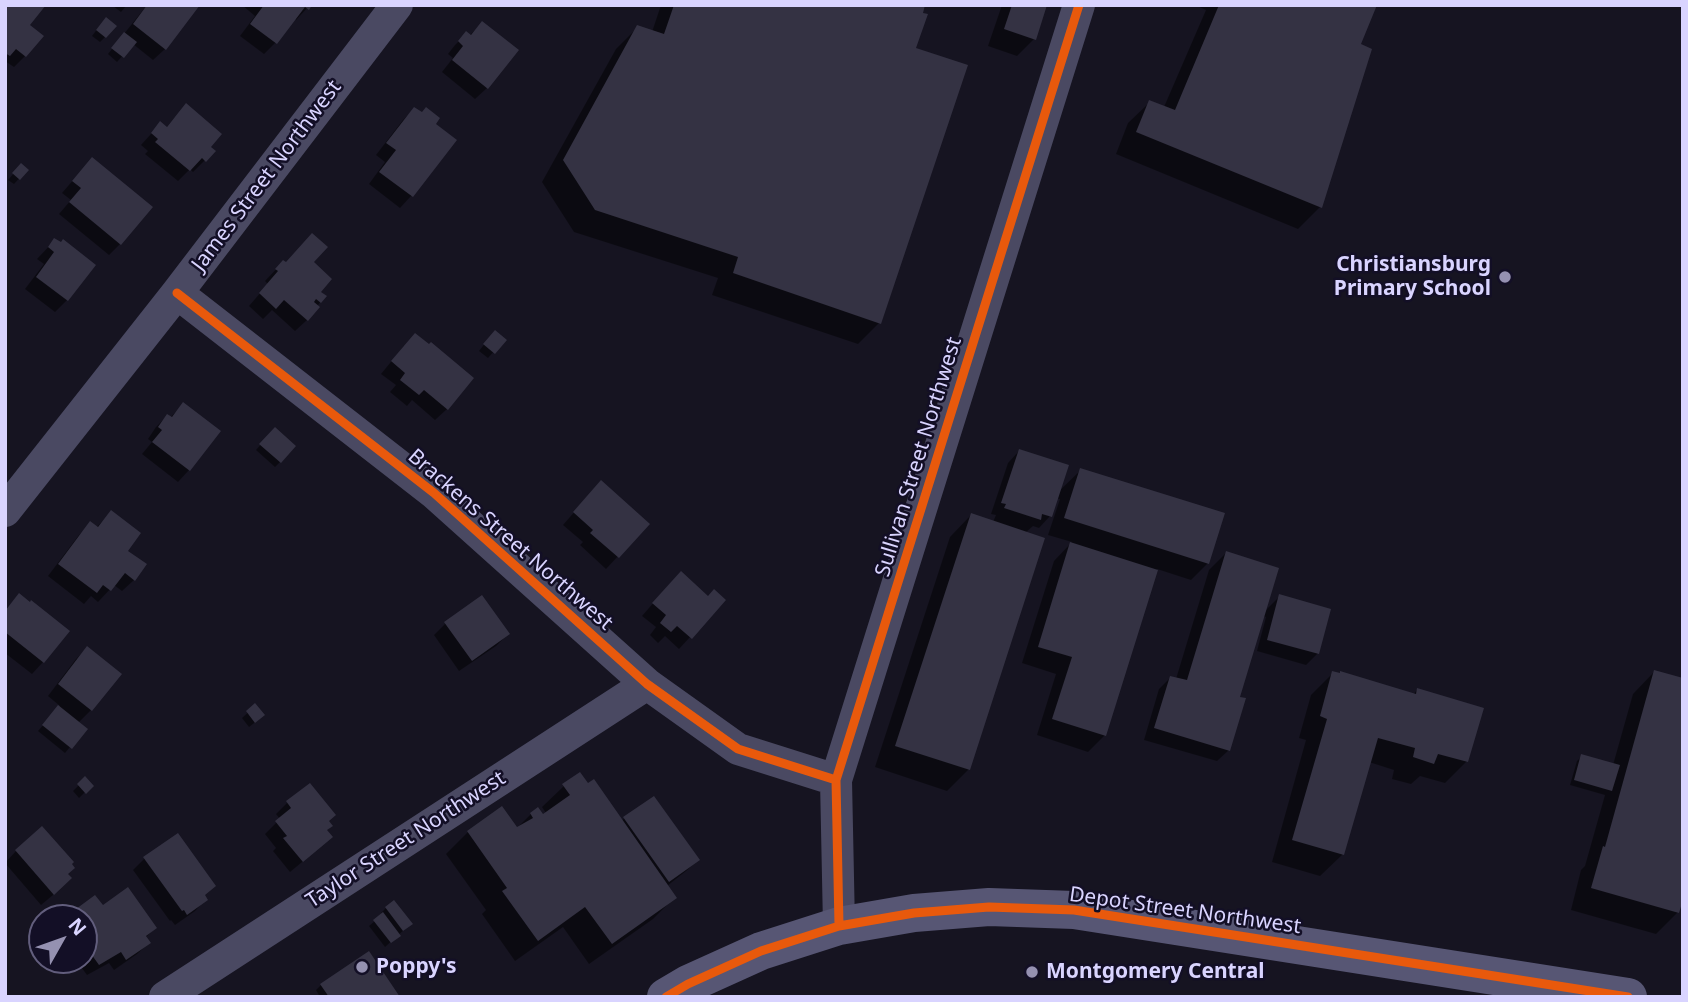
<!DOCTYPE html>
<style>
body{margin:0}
#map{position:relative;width:1688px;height:1002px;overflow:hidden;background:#161421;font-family:"Noto Sans",sans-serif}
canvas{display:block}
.frame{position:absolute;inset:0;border:7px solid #d9d4ff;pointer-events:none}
.north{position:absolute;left:28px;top:904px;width:70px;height:70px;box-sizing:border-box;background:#130f26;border:2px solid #625e7d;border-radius:50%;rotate:50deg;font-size:19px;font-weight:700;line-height:28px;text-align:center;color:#d9d4ff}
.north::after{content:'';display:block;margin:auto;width:24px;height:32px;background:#9591b1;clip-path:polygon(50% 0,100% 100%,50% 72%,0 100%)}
</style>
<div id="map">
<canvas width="1688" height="1002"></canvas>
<div class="frame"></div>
<div class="north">N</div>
</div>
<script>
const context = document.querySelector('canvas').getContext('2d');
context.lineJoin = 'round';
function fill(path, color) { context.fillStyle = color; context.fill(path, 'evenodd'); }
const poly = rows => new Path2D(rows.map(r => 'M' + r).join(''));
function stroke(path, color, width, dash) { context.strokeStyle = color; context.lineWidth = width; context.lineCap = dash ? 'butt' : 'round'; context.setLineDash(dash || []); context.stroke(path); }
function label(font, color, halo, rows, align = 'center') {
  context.font = font + ' "Noto Sans",sans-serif'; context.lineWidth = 5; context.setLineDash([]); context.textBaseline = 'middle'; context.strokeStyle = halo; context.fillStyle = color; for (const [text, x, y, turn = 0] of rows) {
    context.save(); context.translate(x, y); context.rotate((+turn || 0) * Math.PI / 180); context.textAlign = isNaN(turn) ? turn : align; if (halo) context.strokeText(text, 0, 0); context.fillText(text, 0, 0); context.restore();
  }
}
fill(poly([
 [5,5,28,25,25,56,14,67,5,61],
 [127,5,121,12,113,6,114,5],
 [147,5,198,5,165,49,153,60,133,44,117,62,108,54],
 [242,5,310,5,296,20,294,18,275,43,264,54,240,36,255,16],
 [661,5,924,5,914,49,879,323,858,344,712,295,718,278,574,232,542,182,616,49,638,27,652,32],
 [1002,5,1045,5,1034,39,1017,56,988,46],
 [1195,5,1375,5,1359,45,1320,207,1298,229,1116,154,1128,123,1150,102,1164,107,1206,10],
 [482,23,487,88,475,99,442,72,453,58,448,54,455,45,466,34,469,36],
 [101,24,105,37,100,42,92,36],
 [414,109,454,140,411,196,400,208,369,184,385,162,376,155,403,120],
 [175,117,209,147,205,160,193,172,190,169,178,181,145,154,148,151,141,145,160,124,166,128],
 [21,165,27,170,14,184,8,180],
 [81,171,120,244,109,255,59,214,71,200,62,193],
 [55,240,93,265,67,300,55,312,25,289,44,264,37,259],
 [283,262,285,264,311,262,319,292,324,297,307,320,295,331,272,310,263,319,249,306,268,284,265,281],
 [490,337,504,340,488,358,479,351],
 [404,346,447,409,435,420,412,400,407,406,390,392,396,385,381,374],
 [183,404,219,432,189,470,178,482,142,454,152,442,148,439,156,427,167,416,170,418],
 [270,434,280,462,275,467,256,450],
 [1019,451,1058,492,1081,470,1208,563,1191,580,1157,569,1105,735,1088,752,1037,735,1056,674,1022,663,1054,561,1072,542,1048,535,1060,499,1056,498,1050,516,1039,528,1033,526,1025,533,969,769,947,791,875,767,950,537,971,515,993,522,996,515,991,514,1008,463],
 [590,494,648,524,606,569,580,545,583,542,563,525],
 [111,512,126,551,145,565,134,580,122,591,114,585,98,602,91,596,84,604,48,576,79,535,91,524,96,528],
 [1226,553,1264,612,1280,596,1318,653,1306,665,1257,651,1266,617,1263,616,1238,698,1229,750,1217,761,1144,740,1159,689,1170,678,1176,679,1209,570],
 [669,585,708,598,724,600,679,649,665,636,658,643,650,635,656,627,642,616],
 [19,596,67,632,43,662,32,674,5,653,5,610],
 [482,597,508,634,496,646,459,671,434,635,445,624],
 [87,648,91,710,78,723,85,729,65,753,38,731,60,706,48,696,76,659],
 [1654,672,1678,912,1656,934,1571,910,1581,870,1585,866,1605,795,1570,785,1577,761,1582,756,1613,765,1633,694],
 [1333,673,1413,695,1417,690,1467,761,1445,783,1420,776,1411,784,1392,779,1394,770,1369,762,1342,855,1320,876,1272,862,1306,740,1299,738,1311,695],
 [255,706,258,720,249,727,242,718],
 [85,779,91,786,79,798,73,791],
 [564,786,621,821,653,798,698,860,686,871,667,886,675,897,653,919,589,964,563,927,515,961,482,914,486,910,446,854,468,832,502,808,516,829,531,814,542,816,546,813,542,807],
 [287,803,327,822,325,831,319,848,290,872,273,851,276,848,265,834,280,819,276,814],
 [16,851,66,875,59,890,41,905,5,863],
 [145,858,204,896,206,899,195,911,175,925,171,920,170,921,133,870],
 [102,908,155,928,145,938,149,943,137,954,114,970,109,963,87,975,76,960,84,960,84,918,69,918,78,910],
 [386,908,405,929,385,947,369,926,382,915,381,913],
 [321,985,397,997,320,997,316,990]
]), '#0007');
fill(poly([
 [5,5,46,5,30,25,44,36,26,57,16,49,10,56,5,53],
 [147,5,200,5,166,50,133,24],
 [264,5,312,5,309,10,305,7,277,44,250,24],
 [674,5,925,5,923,13,928,14,916,48,968,65,881,324,733,273,738,257,595,210,563,160,637,25,664,34],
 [1012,5,1047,5,1036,40,1004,29],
 [1219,5,1377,5,1361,44,1372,49,1322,208,1136,132,1149,100,1175,110],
 [106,17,117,26,106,38,96,30],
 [482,21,519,50,488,89,452,60,463,46,458,41,466,31,471,35],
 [124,32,137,42,124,58,111,48],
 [186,103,222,134,211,147,216,151,206,162,202,158,190,171,155,142,158,139,151,133,160,121,167,127],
 [414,107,422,112,426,107,440,118,436,124,457,140,413,197,379,172,396,150,386,143],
 [92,157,153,207,121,245,69,202,81,188,72,181],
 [21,163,29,170,20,180,12,173],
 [312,233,328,247,314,262,332,279,321,292,327,296,321,303,316,299,314,302,320,307,308,321,284,300,276,309,259,293,278,271,275,269,283,260,286,262],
 [54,238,61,242,63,239,96,265,68,301,36,277,54,252,48,247],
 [495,330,507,340,495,354,483,344],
 [415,333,429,344,431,342,474,378,448,410,424,390,419,395,400,380,405,373,391,361],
 [183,402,221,431,190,471,152,442,162,430,158,427,167,414,172,417],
 [275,427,296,446,281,463,259,444],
 [1019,449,1069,465,1052,517,1042,514,1041,520,1004,508,1006,504,1001,503],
 [1080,468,1225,513,1209,564,1064,518],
 [601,480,650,524,619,558,590,533,593,530,573,512],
 [111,510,141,533,128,551,147,564,135,581,125,573,111,591,103,585,97,593,58,564,90,521,98,527],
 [971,513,1045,538,970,770,895,746],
 [1070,542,1158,570,1106,736,1052,719,1072,657,1038,647],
 [1226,551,1279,568,1240,697,1246,698,1230,751,1154,728,1170,676,1187,680],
 [681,571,708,596,714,589,726,600,692,639,677,626,671,632,660,623,666,615,652,603],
 [19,593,30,602,31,600,70,631,44,663,5,632,5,611],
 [1279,594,1331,609,1319,654,1267,640],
 [482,595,510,634,472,661,444,622],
 [87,646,122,674,92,711,58,684],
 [1654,670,1683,678,1683,900,1679,913,1591,888,1603,846,1605,847],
 [1332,671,1340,673,1340,671,1416,694,1417,688,1484,708,1468,762,1438,754,1434,764,1413,757,1415,748,1378,738,1344,855,1292,840,1327,719,1320,716],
 [255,703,265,715,255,723,246,711],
 [58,705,88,729,72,749,42,725],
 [1581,754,1620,765,1612,791,1574,780],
 [580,772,588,783,594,779,677,898,612,944,585,907,538,941,502,891,507,888,467,831,502,806,517,827,533,818,530,813,538,807,543,814,570,795,562,784],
 [85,776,94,786,86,794,77,784],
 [310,783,336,815,329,821,333,826,327,830,333,837,303,862,283,838,287,836,275,821,291,808,286,801],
 [654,796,700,860,669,882,623,817],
 [42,826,74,862,72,864,75,868,68,874,72,878,54,895,15,850],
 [178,833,216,886,205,895,208,900,187,915,184,910,182,911,143,857],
 [128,887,157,928,146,936,151,943,126,960,121,952,99,965,84,944,84,935,91,930,76,909,95,895,103,905],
 [394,900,413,924,403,931,385,907],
 [383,912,401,936,391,943,373,920],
 [369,951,400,997,329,997,320,984]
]), '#343243');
stroke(poly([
 [177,293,434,493,647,684,738,749,836,780],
 [5,511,177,293,397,5],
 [839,926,836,780,1079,5],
 [165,997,647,684]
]), '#4a4962', 32);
stroke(poly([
 [666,997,688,984,761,951,839,926,914,913,989,907,1074,910,1628,997]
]), '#575674', 38);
stroke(poly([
 [177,293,434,493,647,684,738,749,836,780],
 [839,926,836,780,1079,5],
 [666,997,688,984,761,951,839,926,914,913,989,907,1074,910,1628,997]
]), '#e8590c', 9);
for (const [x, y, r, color] of [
 [1505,277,7,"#9591b1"],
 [362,967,7,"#9591b1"],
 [1032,972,7,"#9591b1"]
]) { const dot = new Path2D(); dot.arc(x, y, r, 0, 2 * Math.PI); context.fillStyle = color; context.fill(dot); stroke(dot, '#130f26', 2.5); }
label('21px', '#d9d4ff', '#130f26', [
 ["James Street Northwest",267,176,-53],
 ["Sullivan Street Northwest",919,457,-73],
 ["Brackens Street Northwest",510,540,41],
 ["Taylor Street Northwest",406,840,-33],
 ["Depot Street Northwest",1185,911,8]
]);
label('bold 21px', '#d9d4ff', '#130f26', [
 ["Christiansburg",1491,265,"right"],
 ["Primary School",1491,289,"right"],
 ["Poppy's",376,967],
 ["Montgomery Central",1046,972]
], 'left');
</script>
